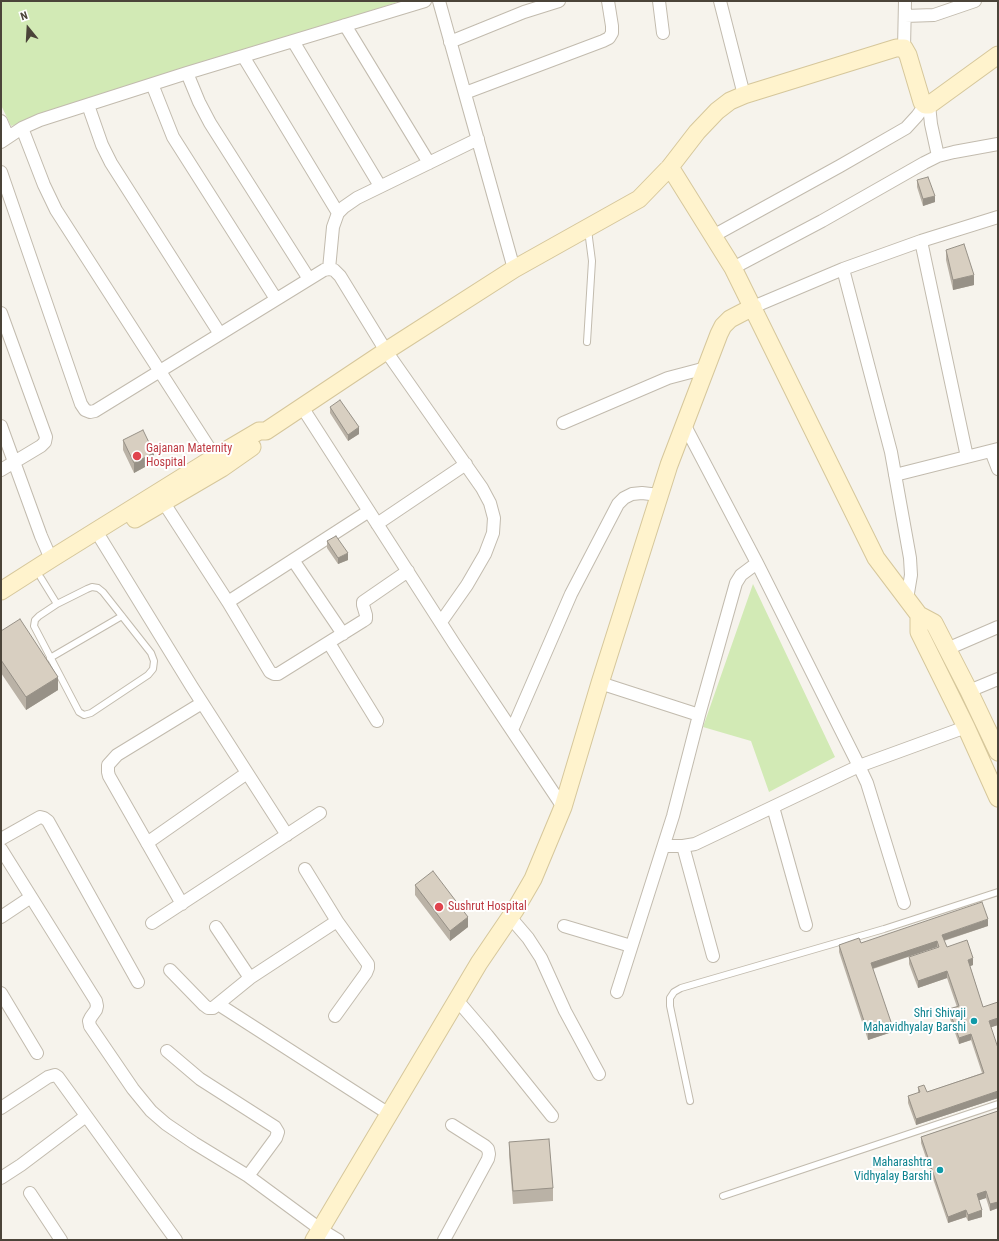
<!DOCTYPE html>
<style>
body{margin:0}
#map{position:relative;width:999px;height:1241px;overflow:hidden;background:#f6f3ec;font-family:"Roboto Condensed",sans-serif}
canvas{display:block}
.frame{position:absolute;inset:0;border:2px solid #4b4439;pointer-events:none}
.north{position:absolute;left:8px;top:8px;width:40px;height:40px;-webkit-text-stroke:3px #fff;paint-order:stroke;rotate:342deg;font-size:11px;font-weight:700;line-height:16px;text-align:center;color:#4b4439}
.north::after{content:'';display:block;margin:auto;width:14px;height:18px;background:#4b4439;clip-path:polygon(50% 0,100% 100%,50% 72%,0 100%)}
</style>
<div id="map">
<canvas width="999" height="1241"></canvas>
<div class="frame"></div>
<div class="north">N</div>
</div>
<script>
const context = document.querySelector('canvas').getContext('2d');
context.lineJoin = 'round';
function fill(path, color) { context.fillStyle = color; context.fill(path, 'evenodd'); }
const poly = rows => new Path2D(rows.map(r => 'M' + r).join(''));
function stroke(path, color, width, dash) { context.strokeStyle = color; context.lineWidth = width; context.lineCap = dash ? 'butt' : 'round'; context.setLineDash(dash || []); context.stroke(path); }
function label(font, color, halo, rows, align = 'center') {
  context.font = font + ' "Roboto Condensed",sans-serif'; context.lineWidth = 4; context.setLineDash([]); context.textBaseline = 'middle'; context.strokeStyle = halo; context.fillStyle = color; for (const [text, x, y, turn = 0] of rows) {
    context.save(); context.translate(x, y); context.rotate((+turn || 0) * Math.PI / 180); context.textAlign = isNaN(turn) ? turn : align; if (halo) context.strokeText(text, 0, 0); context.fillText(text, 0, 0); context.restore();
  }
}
fill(poly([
 [1,1,401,1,11,126,1,105],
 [753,584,835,757,769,792,751,741,703,727]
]), '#d2eab5');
const lane = poly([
 [587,342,592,261,588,230],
 [41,578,57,604,87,589,92,587,98,588,103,592,151,653,154,661,153,669,148,675,91,713,84,715,79,712,34,626,35,620,39,616,57,604],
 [50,658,122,616],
 [690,1101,670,1006,670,998,674,992,681,988,884,929,998,892],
 [723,1196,998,1104]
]);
const street = poly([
 [439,1,514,269],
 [659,1,663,33],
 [720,1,744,95],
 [905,16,934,15,975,1],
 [345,25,429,163],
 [293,41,380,186],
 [450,42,524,12,559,1],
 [904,48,905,1],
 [243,56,338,213],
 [187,73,199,102,210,123,309,279],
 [152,84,173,137,276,299],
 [465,93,603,41,609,38,612,33,612,26,608,1],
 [88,105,102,145,111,163,220,334],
 [929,105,931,124,938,156],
 [1,121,8,137],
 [22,128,44,185,56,210,215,457],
 [1,142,22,128,40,120,187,73,425,1],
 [1,172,81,404,85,410,90,412,95,411,324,270,329,269,334,270,340,276,386,351,482,488,490,503,494,518,493,533,485,554,467,585,441,622],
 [713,236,840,166,906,128,917,116,925,105],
 [921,241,967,457],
 [733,268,822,221,924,163,938,156,954,152,998,144],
 [329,269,333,227,338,213,344,207,357,198,478,139],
 [843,269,891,452,910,558,911,575,907,599],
 [753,307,843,269,921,241,998,217],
 [1,313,46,437,45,442,41,446,1,470],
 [302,407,455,645,563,807],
 [563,423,668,378,706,368],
 [684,424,757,563,859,766,867,783,904,903],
 [1,426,41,536,51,559],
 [991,451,998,469],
 [895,475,998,449],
 [164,503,228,602,270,672,274,674,278,674,363,621,366,619,366,615,363,605,363,602,408,571],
 [377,524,466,464],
 [101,539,192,687,287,835],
 [293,560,343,634],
 [228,602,369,511],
 [329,643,377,721],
 [947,649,998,627],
 [600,683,699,715],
 [969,691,998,679],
 [512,730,571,594,618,504,624,498,632,494,642,493,659,495],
 [773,807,806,925],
 [1,839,40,817,44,818,48,821,138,982],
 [147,843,247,773],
 [664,846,683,846,695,844,859,766,966,727],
 [683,846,713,956],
 [1,849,96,1001,97,1006,96,1010,91,1017,89,1021,90,1026,133,1089,151,1111,166,1124,194,1143,248,1176,320,1229,338,1240],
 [305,869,337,921,368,964,368,968,366,973,335,1016],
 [182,904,109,776,108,772,108,765,117,755,202,703],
 [1,917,31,897],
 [510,917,528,938,541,958,565,1011,599,1074],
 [152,923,320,813],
 [564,926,631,946],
 [216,927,250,978],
 [170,970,204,1005,208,1008,213,1008,250,978,337,921],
 [617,992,673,816,699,715,736,583,741,575,757,563],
 [1,993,37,1053],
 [457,1000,487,1035,552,1116],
 [218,1004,389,1114],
 [167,1051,200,1079,275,1127,278,1132,276,1138,248,1176],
 [1,1108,48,1077,55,1075,58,1077,176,1240],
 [1,1178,21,1165,86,1116],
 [30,1193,61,1240],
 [444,1240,488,1159,489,1154,488,1149,485,1146,452,1125]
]);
const secondary = poly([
 [670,167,733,268,876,558,919,615,934,623,969,691,998,752],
 [135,519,222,468,252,447],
 [1,591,51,559,215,457,259,431,266,431,386,351,514,269,639,199,670,167,697,132,717,111,730,101,744,95,896,48,904,48,908,55,922,102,925,105,929,105,998,55],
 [919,615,919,632,966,727,998,798],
 [314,1240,479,963,515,910,533,879,563,807,600,683,669,465,719,334,723,326,730,319,753,307]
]);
stroke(lane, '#c2bbae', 8);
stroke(street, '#c2bbae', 14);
stroke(secondary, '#d6c79b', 19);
stroke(lane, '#fff', 6);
stroke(street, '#fff', 12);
stroke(secondary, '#fff3cd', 17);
fill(poly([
 [917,180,935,202,923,206,917,187],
 [946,250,974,285,953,290,946,260],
 [330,407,359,434,348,441,330,413],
 [123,440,154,462,134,473,123,450],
 [327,541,348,560,338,564,327,548],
 [1,631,58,690,26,710,1,673],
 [415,885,468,927,450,941,415,895],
 [988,926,944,941,947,947,973,965,970,966,983,1007,998,1002,998,1025,991,1027,998,1098,916,1125,908,1103,908,1096,918,1093,918,1087,927,1092,982,1073,971,1040,959,1044,949,1016,949,1009,957,1007,947,978,918,988,909,964,909,957,937,948,937,947,873,969,892,1032,868,1040,839,952,839,945,861,943],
 [998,1111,998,1208,990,1211,986,1198,979,1200,982,1217,968,1221,966,1217,948,1223,921,1143,921,1137],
 [509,1142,553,1188,553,1201,513,1204,509,1155]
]), '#bab2a6');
fill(poly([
 [935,196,935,202,923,206,923,199],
 [974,275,974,285,953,290,953,280],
 [359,427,359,434,348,441,348,435],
 [154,453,154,462,134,473,134,463],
 [348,553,348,560,338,564,338,558],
 [58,677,58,690,26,710,26,697],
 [468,917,468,927,450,941,450,931],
 [988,919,988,926,942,941,942,935],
 [937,941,937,947,871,969,871,963],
 [973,958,973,965,968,967,968,960],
 [947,971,947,978,918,988,918,981],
 [998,1018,998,1025,989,1028,989,1021],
 [892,1025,892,1032,868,1040,868,1033],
 [971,1034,971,1040,959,1044,959,1038],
 [998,1091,998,1098,916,1125,916,1119],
 [986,1191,986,1198,977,1201,977,1194],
 [998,1202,998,1208,990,1211,990,1204],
 [966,1210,966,1217,948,1223,948,1217],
 [982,1210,982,1217,968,1221,968,1215]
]), '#979187');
const building = poly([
 [928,177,935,196,923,199,917,180,928,177],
 [964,244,974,275,953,280,946,250,964,244],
 [340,400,359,427,348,435,330,407,340,400],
 [143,430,154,453,134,463,123,440,143,430],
 [336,536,348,553,338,558,327,541,336,536],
 [20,619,58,677,26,697,1,660,1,631,20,619],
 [433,871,468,917,450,931,415,885,433,871],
 [982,902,988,919,942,935,947,947,967,940,973,958,968,960,983,1007,998,1002,998,1018,989,1021,998,1048,998,1091,916,1119,908,1096,920,1092,918,1087,924,1085,927,1092,984,1073,971,1034,959,1038,949,1009,959,1006,947,971,918,981,909,957,939,947,937,941,871,963,892,1025,868,1033,839,945,859,938,861,943,982,902],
 [998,1111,998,1202,990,1204,986,1191,977,1194,982,1210,968,1215,966,1210,948,1217,921,1137,998,1111],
 [549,1139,553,1188,513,1191,509,1142,549,1139]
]);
fill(building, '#d8cfc1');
stroke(building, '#979187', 1);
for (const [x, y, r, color] of [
 [137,456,5,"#e0444e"],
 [439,907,5,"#e0444e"],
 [974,1021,4,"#0f9aa8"],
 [940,1170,4,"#0f9aa8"]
]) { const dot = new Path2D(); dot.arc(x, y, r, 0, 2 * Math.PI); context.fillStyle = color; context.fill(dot); stroke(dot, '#fff', 1.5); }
label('12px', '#be3a42', '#fff', [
 ["Gajanan Maternity",146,449],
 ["Hospital",146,463],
 ["Sushrut Hospital",448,907]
], 'left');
label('12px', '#0d838f', '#fff', [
 ["Shri Shivaji",966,1014],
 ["Mahavidhyalay Barshi",966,1028],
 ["Maharashtra",932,1163],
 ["Vidhyalay Barshi",932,1177]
], 'right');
</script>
